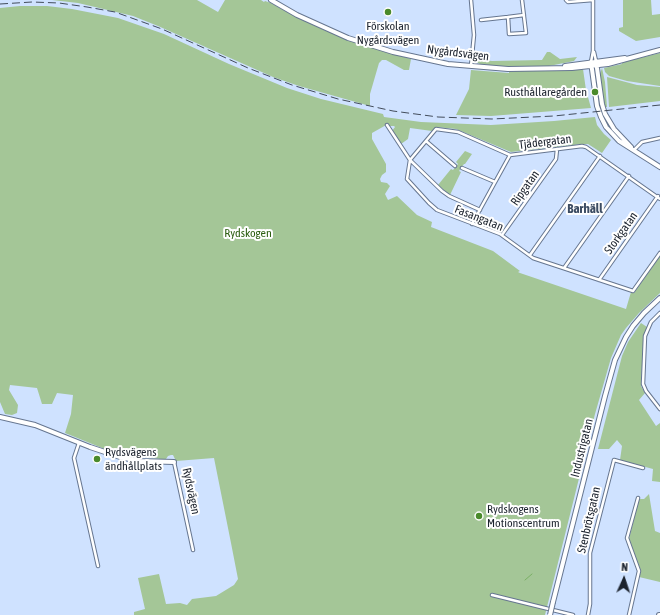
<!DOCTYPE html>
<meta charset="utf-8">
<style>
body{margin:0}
#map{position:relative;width:660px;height:615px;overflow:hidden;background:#cfe2ff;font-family:"Asap Condensed",sans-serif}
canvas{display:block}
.north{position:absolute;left:604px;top:559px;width:40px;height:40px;-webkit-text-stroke:3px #fff;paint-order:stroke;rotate:3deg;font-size:11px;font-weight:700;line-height:16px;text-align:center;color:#1c232e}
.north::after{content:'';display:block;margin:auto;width:14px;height:18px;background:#1c232e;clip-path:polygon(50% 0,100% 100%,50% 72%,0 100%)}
</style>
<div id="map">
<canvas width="660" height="615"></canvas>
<div class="north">N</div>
</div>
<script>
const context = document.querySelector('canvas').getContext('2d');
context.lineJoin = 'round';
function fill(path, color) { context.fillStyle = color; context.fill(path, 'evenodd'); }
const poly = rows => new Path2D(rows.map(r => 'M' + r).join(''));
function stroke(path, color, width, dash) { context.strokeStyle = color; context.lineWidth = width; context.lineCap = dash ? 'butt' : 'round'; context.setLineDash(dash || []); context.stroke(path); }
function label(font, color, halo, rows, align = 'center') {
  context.font = font + ' "Asap Condensed",sans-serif'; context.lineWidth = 4; context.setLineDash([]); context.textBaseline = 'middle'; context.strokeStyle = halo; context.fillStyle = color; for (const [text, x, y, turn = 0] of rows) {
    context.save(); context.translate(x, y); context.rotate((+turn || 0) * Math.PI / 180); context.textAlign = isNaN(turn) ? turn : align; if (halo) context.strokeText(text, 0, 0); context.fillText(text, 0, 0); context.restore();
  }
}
fill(poly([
 [52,0,197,0,218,12,225,0,261,0,264,2,265,1,271,3,296,17,324,30,355,42,411,59,409,70,404,70,386,60,382,60,379,63,370,94,370,106,299,86,273,77,158,26,133,16,78,3],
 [623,0,651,0,652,15,660,14,660,37,636,41,619,31,619,28,623,27],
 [20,6,47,6,72,9,118,18,164,34,229,64,287,88,321,99,383,114,384,117,421,122,491,125,554,121,595,117,597,125,604,134,611,140,602,153,588,144,582,144,511,152,456,129,436,127,432,131,410,128,408,139,401,144,392,131,395,127,394,126,389,126,388,124,372,133,372,139,386,164,386,172,382,175,380,179,381,182,387,183,390,186,385,194,388,200,397,196,417,215,432,222,431,227,493,251,520,271,518,272,520,273,626,309,631,292,634,293,660,256,660,293,639,313,626,328,621,335,611,358,595,414,545,615,134,615,134,612,145,609,138,578,159,574,166,604,180,603,187,605,192,599,216,596,234,585,238,579,231,543,214,458,176,461,173,455,171,455,168,456,166,459,161,459,129,456,112,452,65,433,71,414,73,395,57,393,52,404,42,404,37,388,10,385,9,390,18,405,17,413,12,415,5,414,0,402,0,8],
 [547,52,550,52,560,59,577,57,574,61,549,66,498,66,480,64,476,62,476,59,492,61,542,60],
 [660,53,660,86,627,81,609,76,605,72,604,68,622,64,622,63,628,61],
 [602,68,605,82,607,107,605,107,604,105,600,74],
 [583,69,586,90,591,108,491,116,456,115,469,89,471,70,509,73,509,72,516,71],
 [607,77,637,85,660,87,660,101,609,107],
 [465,151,472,154,465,164,464,164,459,171,461,172,450,195,438,185,451,169,453,170,458,164,456,162],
 [641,323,647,327,643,345,641,386,645,393,639,400,656,426,660,423,660,482,652,481,653,469,620,460,622,446,617,440,609,449,598,449,622,356,628,342],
 [649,494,655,531,660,533,660,582,639,577,641,571,629,539,639,499,644,499]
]), '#a4c697');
stroke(poly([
 [525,580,532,574]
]), '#7ab065', 1);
const street = poly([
 [522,0,526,33,509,34,508,17,524,15],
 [566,0,568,2,593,0],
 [481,20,508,17],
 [594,52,596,61],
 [591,62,593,51,593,0],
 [471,66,474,35,471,0],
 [387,125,410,160,442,191,449,196,480,210],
 [426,141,455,166],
 [634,150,642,142,660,138],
 [462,168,495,182],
 [660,199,586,147,582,146,510,155,458,132,436,129,410,160,407,179,429,203,437,210,500,234,533,258,633,291,660,253],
 [472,224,510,155],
 [502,235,556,159,557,149],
 [530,255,600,156],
 [564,268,629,176],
 [599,280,658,196],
 [660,313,651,322,645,336,643,384,646,391,660,409],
 [79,443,74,458,98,566],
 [174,462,193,550],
 [492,595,573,615],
 [588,615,590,604,590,553,614,460,643,468],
 [629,615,639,571,627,538,638,498]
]);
const secondary = poly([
 [271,0,297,15,348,38,393,52,448,64,508,69,572,68,608,64,660,50],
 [596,61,602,104,605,114,614,129,631,147],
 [591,62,597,106,601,117,606,127,619,141,660,167],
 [565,66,625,58],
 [0,417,35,425,90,447,120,457,139,461,174,462],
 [553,602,605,396,615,360,626,337,633,326,644,313,660,298],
 [659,615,660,615]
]);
stroke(street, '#667690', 4.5);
stroke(secondary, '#667690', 6);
stroke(street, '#fff', 2.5);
stroke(secondary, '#fff', 4);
stroke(poly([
 [0,4,32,2,59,3,87,7,115,12,162,29,248,68,292,85,338,99,393,111,438,117,492,119,554,116,660,105]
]), '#424c5b', 1, [8, 4]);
const secondaryBridge = poly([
 [550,615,553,602]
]);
stroke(secondaryBridge, '#667690', 6, []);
stroke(secondaryBridge, '#fff', 4);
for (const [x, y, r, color] of [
 [388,12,4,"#4a8a2c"],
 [595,92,4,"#4a8a2c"],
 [97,459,4,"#4a8a2c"],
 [479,516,4,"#4a8a2c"]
]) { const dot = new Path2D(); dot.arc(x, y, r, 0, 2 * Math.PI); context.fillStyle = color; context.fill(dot); stroke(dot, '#fff', 1.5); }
label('12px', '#1c232e', '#fff', [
 ["Förskolan",388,26,"center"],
 ["Nygårdsvägen",388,40,"center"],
 ["Rusthållaregården",587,92,"right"],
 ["Rydsvägens",105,452],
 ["ändhållplats",105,466],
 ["Rydskogens",487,509],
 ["Motionscentrum",487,523]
], 'left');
label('12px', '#1c232e', '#fff', [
 ["Nygårdsvägen",458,53,7],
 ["Tjädergatan",545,142,-7],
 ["Ripgatan",525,188,-55],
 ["Fasangatan",479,218,22],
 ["Storkgatan",621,233,-55],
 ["Industrigatan",582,448,-76],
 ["Rydsvägen",191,491,78],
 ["Stenbrötsgatan",589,520,-77]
]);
label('12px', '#2b5d10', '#fff', [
 ["Rydskogen",248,233]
]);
label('bold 13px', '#3c4c63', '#fff', [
 ["Barhäll",585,209]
]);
</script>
